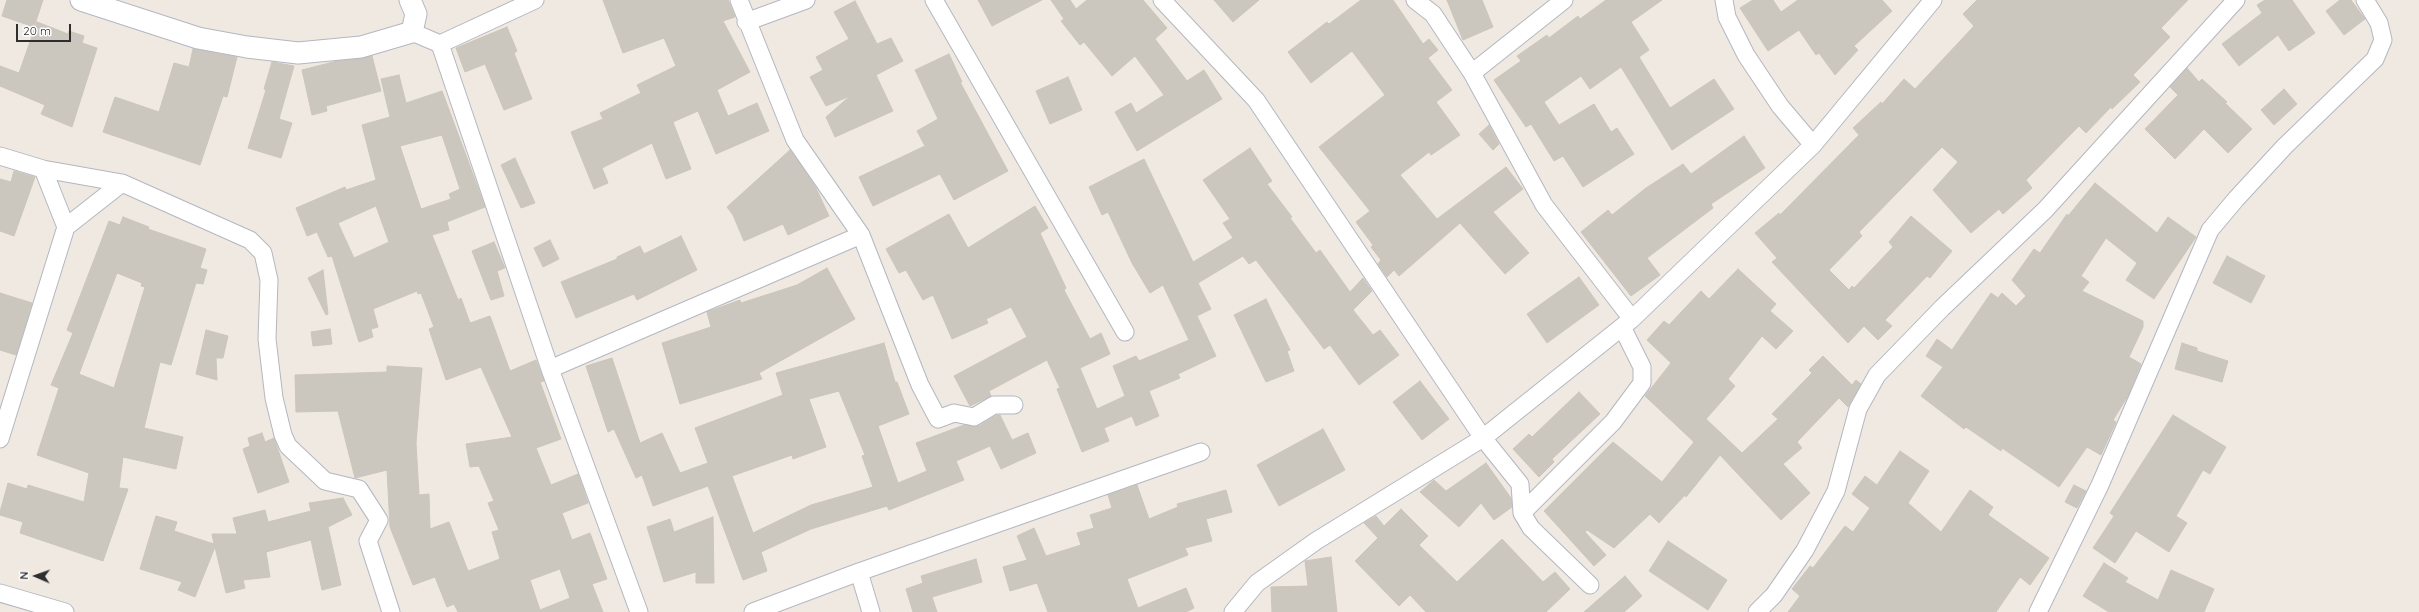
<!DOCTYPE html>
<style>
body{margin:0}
#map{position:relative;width:2419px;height:612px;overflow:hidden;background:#efe9e1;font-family:Quicksand,sans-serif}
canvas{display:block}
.north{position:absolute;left:16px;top:556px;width:40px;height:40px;-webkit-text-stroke:3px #fff;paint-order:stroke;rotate:272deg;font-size:11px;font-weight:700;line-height:16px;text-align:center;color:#2e2e2e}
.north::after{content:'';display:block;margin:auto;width:14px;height:18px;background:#2e2e2e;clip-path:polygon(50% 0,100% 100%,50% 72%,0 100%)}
.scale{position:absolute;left:16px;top:24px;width:55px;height:18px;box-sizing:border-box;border:2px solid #2e2e2e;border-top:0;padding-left:5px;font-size:12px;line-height:14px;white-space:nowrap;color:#2e2e2e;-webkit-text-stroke:3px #fff;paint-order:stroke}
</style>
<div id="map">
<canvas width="2419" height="612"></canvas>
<div class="north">N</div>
<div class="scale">20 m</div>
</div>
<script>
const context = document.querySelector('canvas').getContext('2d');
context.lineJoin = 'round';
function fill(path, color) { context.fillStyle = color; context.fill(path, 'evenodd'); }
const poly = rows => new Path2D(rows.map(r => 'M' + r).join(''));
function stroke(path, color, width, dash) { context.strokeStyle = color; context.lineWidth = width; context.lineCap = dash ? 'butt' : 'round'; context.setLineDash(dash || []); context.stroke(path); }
const building = poly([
 [7,0,43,0,34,27,2,16,7,0],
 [603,0,728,0,735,17,723,21,750,72,717,90,728,116,757,103,769,131,716,154,698,111,673,122,691,169,666,179,652,143,602,168,608,183,594,189,571,132,603,119,600,113,641,93,637,85,676,66,664,38,623,53,603,0],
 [978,0,1042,0,992,26,978,0],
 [1051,0,1070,0,1076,9,1087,0,1143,0,1167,28,1155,39,1187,81,1204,70,1222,99,1137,151,1115,112,1131,103,1136,113,1164,95,1135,56,1112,76,1084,42,1080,45,1061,21,1064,19,1051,0],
 [1214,0,1259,0,1233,22,1214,0],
 [1361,0,1393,0,1423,44,1429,39,1438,50,1428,58,1452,90,1436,102,1460,135,1431,155,1429,152,1400,175,1437,219,1506,167,1523,189,1493,212,1529,253,1505,274,1460,223,1399,276,1394,270,1387,277,1378,264,1381,260,1371,247,1373,245,1356,222,1370,211,1319,147,1385,95,1352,51,1311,83,1288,52,1327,22,1329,24,1361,0],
 [1447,0,1482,0,1493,27,1463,40,1447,0],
 [1606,0,1662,0,1631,22,1649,50,1639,57,1670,108,1714,79,1734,109,1672,150,1621,67,1590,89,1581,76,1544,102,1559,125,1594,104,1611,132,1617,128,1634,154,1583,187,1563,156,1554,161,1531,124,1526,127,1494,80,1521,61,1517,56,1547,35,1549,38,1578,16,1580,19,1606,0],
 [1753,0,1773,0,1781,12,1798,0,1882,0,1892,11,1854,46,1858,50,1835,75,1819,53,1816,55,1799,30,1768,51,1740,8,1753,0],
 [1977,0,2188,0,2161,28,2170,37,2133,75,2140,82,2112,109,2111,107,2086,133,2079,126,2026,180,2032,188,2003,214,1999,209,1971,233,1933,190,1958,162,1942,147,1859,232,1862,236,1829,270,1849,290,1852,286,1854,288,1893,247,1889,242,1911,216,1952,251,1930,278,1927,276,1885,320,1892,326,1878,340,1864,326,1848,343,1772,262,1777,258,1755,233,1779,213,1780,215,1859,135,1853,128,1881,102,1882,104,1904,79,1915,89,1974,26,1963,14,1977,0],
 [2265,0,2292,0,2315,33,2289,51,2278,35,2239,66,2222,44,2262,13,2257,5,2265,0],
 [2340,0,2351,0,2365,19,2344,35,2326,11,2340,0],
 [855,1,877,44,891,38,903,61,876,75,893,111,835,137,826,117,850,96,826,106,810,77,823,70,816,57,849,39,834,12,855,1],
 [37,22,68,34,69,31,84,36,82,43,97,48,72,127,41,114,45,105,0,86,0,66,19,73,37,22],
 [507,27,517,51,514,53,532,99,504,110,485,64,465,72,456,48,507,27],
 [193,49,237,57,227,97,223,96,200,165,103,132,115,97,159,112,174,63,189,67,193,49],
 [949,54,962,82,960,82,1008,171,954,200,940,174,873,206,859,177,925,146,917,131,938,119,915,70,949,54],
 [372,56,381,91,326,106,327,111,312,115,302,70,337,61,372,56],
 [272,62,294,66,279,119,292,123,281,158,248,148,266,90,264,89,272,62],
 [2187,68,2199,82,2202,79,2227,102,2225,103,2252,129,2228,153,2204,129,2175,159,2145,129,2178,95,2170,87,2187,68],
 [399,75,406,103,442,91,464,150,485,207,447,222,449,230,432,235,458,300,461,298,470,323,490,316,510,371,536,360,544,381,540,382,561,439,536,448,551,485,578,474,588,503,562,513,572,540,590,533,607,579,592,584,603,612,458,612,454,604,447,607,435,577,413,585,390,527,387,470,355,478,338,411,296,412,295,375,387,372,387,366,422,368,416,443,419,495,429,494,430,529,449,522,468,571,500,559,492,532,499,530,488,503,494,501,479,466,470,467,466,444,512,437,481,367,446,380,429,329,434,327,421,293,418,294,417,291,373,309,378,327,371,329,373,337,359,342,332,256,328,257,317,232,307,236,296,208,345,187,346,190,376,180,362,125,390,117,381,79,399,75],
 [442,135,460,189,449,194,451,199,421,209,400,146,442,135],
 [376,206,389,242,354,258,338,223,376,206],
 [560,569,570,598,540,610,530,580,560,569],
 [1068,77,1082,110,1050,124,1036,91,1068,77],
 [2284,89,2297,104,2274,125,2261,110,2284,89],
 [1489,125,1499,144,1493,150,1479,134,1489,125],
 [1744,136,1765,168,1711,204,1713,208,1647,258,1660,275,1631,296,1581,232,1608,210,1612,215,1646,188,1683,164,1691,174,1744,136],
 [1250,148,1272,181,1267,184,1292,217,1290,218,1316,253,1320,250,1350,292,1363,278,1372,291,1353,310,1373,335,1380,330,1399,355,1359,385,1330,345,1324,349,1256,260,1249,264,1243,256,1198,283,1211,309,1197,316,1216,356,1178,374,1180,378,1149,391,1159,416,1136,426,1132,416,1104,428,1109,441,1082,452,1057,389,1060,388,1047,360,989,391,991,396,970,406,954,376,1027,337,1011,307,986,319,988,323,952,339,933,295,923,300,906,270,899,273,886,249,949,214,968,248,1035,206,1048,228,1040,233,1066,288,1064,290,1090,339,1101,333,1110,354,1080,368,1097,409,1125,396,1113,366,1136,356,1139,361,1189,340,1163,285,1150,293,1132,263,1108,212,1102,215,1089,187,1144,159,1193,262,1233,238,1223,223,1230,219,1203,180,1250,148],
 [790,150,815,186,829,216,788,235,783,224,744,241,733,215,727,207,790,150],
 [515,158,535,203,521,208,501,165,515,158],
 [14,171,35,177,14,236,0,231,0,179,11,182,14,171],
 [2095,183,2157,233,2168,217,2196,237,2154,299,2126,280,2137,263,2106,238,2081,276,2089,282,2082,291,2143,321,2143,327,2129,357,2141,364,2128,396,2113,420,2116,422,2101,455,2087,447,2059,487,2002,448,2001,451,1966,427,1964,429,1921,396,1943,367,1926,356,1937,339,1952,350,1991,293,1998,298,2002,293,2016,306,2026,296,2012,280,2034,249,2040,253,2067,214,2068,216,2095,183],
 [123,217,149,227,148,229,206,249,200,268,207,270,203,284,196,283,171,365,160,362,144,428,183,437,176,469,123,457,119,488,128,489,103,561,20,533,23,522,0,515,0,512,8,483,27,489,28,485,84,502,89,473,37,455,59,388,51,385,73,333,67,330,109,221,120,225,123,217],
 [117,273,142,283,141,286,145,287,114,388,79,374,117,273],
 [681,236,697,270,637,300,634,294,576,318,561,282,617,259,617,257,640,246,644,254,681,236],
 [550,240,559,259,543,267,534,248,550,240],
 [494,242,505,268,497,271,504,296,491,300,472,251,494,242],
 [2227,256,2265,276,2251,303,2213,283,2227,256],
 [827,268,855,319,759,373,762,379,680,404,662,343,711,327,707,312,740,300,741,303,797,285,827,268],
 [1738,269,1776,304,1770,311,1793,331,1776,349,1762,336,1728,379,1735,386,1706,419,1742,453,1778,419,1772,414,1812,373,1809,370,1823,356,1852,385,1856,380,1861,384,1848,407,1839,398,1797,442,1802,448,1783,464,1810,493,1781,520,1720,455,1686,497,1685,495,1659,523,1650,514,1614,548,1587,530,1585,532,1606,555,1594,566,1544,511,1613,442,1662,482,1694,442,1645,396,1671,363,1647,340,1664,321,1669,325,1701,291,1709,299,1738,269],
 [323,270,328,314,326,315,308,278,323,270],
 [1579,277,1599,305,1547,343,1527,314,1579,277],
 [0,293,32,303,16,355,0,350,0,293],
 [1266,299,1290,350,1287,351,1294,371,1266,382,1234,315,1266,299],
 [330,329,332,344,313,346,311,332,330,329],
 [206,330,228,336,223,358,216,358,217,380,196,374,206,330],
 [884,343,895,382,897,382,909,414,878,426,898,483,927,471,916,443,964,425,979,426,997,415,1000,415,1012,440,1028,433,1036,453,1001,469,990,446,956,461,964,480,889,510,887,506,811,529,761,552,767,571,743,580,708,486,653,506,642,475,636,478,614,429,608,432,586,366,612,358,640,443,662,433,680,473,708,463,695,428,783,395,776,373,884,343],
 [839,391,865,455,862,456,873,487,811,505,753,533,732,476,792,455,793,459,826,447,809,399,839,391],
 [2182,343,2197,348,2197,351,2228,361,2222,382,2175,369,2182,343],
 [1420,381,1449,419,1422,440,1393,402,1420,381],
 [1579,392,1600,414,1552,459,1554,462,1539,477,1513,449,1529,434,1532,437,1579,392],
 [2173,415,2226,447,2210,474,2203,470,2176,516,2187,523,2169,552,2136,531,2115,563,2093,548,2114,516,2110,513,2173,415],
 [1323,429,1345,470,1279,506,1257,465,1323,429],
 [262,433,265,442,274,438,289,482,258,493,243,449,250,446,248,438,262,433],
 [1900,451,1929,471,1908,503,1941,532,1970,490,1993,507,1988,515,2049,558,2030,585,2020,577,1996,612,1788,612,1800,596,1792,589,1810,566,1813,568,1845,526,1853,532,1870,508,1852,494,1865,476,1877,485,1900,451],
 [1486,463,1511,498,1512,507,1494,520,1481,503,1459,527,1420,492,1434,480,1446,491,1486,463],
 [1137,485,1149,519,1178,507,1177,504,1226,490,1232,512,1206,519,1212,541,1185,548,1188,555,1127,579,1138,608,1186,588,1194,608,1186,612,1048,612,1037,583,1010,591,1003,567,1027,560,1017,536,1034,528,1046,556,1081,545,1077,533,1094,528,1090,515,1112,508,1108,495,1137,485],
 [2074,485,2086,491,2077,508,2065,502,2074,485],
 [343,498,352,515,328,527,341,585,322,590,311,540,266,552,270,577,243,580,245,588,226,593,215,547,195,597,178,590,182,582,140,569,156,516,177,522,174,531,214,544,212,534,237,534,233,518,265,510,268,522,311,511,309,503,343,498],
 [1401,509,1428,536,1419,545,1457,582,1502,539,1543,582,1555,572,1570,589,1546,612,1426,612,1410,595,1399,606,1355,561,1378,538,1364,523,1376,516,1384,526,1401,509],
 [713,517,714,583,696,583,696,572,664,582,647,527,670,519,674,532,713,517],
 [1668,541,1727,580,1708,610,1649,571,1668,541],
 [1331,557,1337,612,1272,612,1271,587,1308,586,1305,561,1331,557],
 [976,559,982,582,932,597,937,612,913,612,906,589,923,583,921,576,976,559],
 [2104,563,2128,578,2125,582,2158,600,2171,570,2214,589,2204,612,2109,612,2083,596,2104,563],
 [1625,576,1642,596,1624,612,1584,612,1625,576]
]);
fill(building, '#cbc7bf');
stroke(building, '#cbc5ba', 1);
const minor = poly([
 [739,0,795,140,861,235,920,385,938,419,954,413,974,417,994,405,1014,405],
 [934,0,1125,332],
 [1162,0,1256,100,1483,438,1520,484,1522,513,1531,528,1590,585],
 [1415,0,1433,14,1472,73,1544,205,1632,319],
 [1724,0,1727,17,1746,55,1780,106,1813,145],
 [746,22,806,0],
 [412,32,440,44,550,369,639,612],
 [440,44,535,0],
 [1472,73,1564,0],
 [0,156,43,169,122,183,250,240,263,253,269,280,267,339,274,398,283,435,288,446,325,481,359,489,379,520,368,541,391,612],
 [43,169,66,227],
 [550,369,861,235],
 [0,439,66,227,122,183],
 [1522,513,1613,422,1642,383,1642,367,1622,327],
 [859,572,871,612],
 [0,593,65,612],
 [753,612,859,572,1201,452],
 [1233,612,1257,583,1316,541,1483,438,1632,319,1813,145,1933,0],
 [1757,612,1774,595,1805,550,1836,491,1858,409,1877,375,1942,308,2045,210,2236,0],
 [2038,612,2100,485,2210,230,2236,199,2285,146,2375,59,2383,40,2379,23,2365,0]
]);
const tertiary = poly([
 [81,0,198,38,247,47,298,53,361,47,412,32,416,14,410,0]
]);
stroke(minor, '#b4b7c1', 19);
stroke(tertiary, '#b4b7c1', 23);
stroke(minor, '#fff', 17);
stroke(tertiary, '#fff', 21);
</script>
